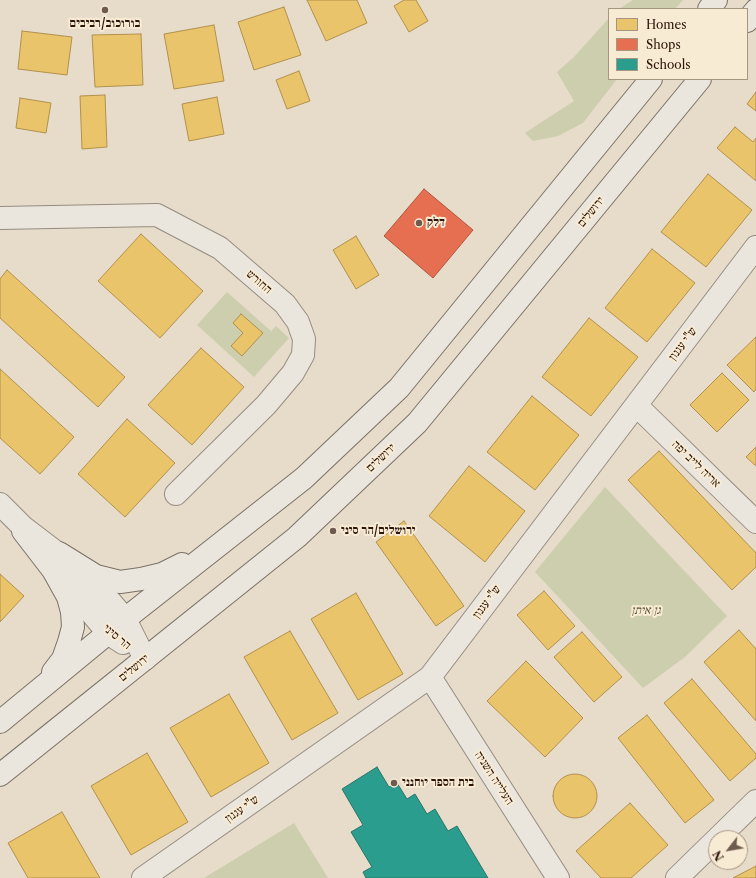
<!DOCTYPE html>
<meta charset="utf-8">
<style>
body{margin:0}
#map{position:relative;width:756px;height:878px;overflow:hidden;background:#e7dcca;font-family:"Libre Caslon Text",serif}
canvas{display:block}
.legend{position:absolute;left:608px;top:8px;width:140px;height:72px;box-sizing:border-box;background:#f8ebd4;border:1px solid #a79583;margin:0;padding:5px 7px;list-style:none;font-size:12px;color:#2d1509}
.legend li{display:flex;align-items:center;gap:8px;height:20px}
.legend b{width:20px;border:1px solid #a79583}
.north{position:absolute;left:708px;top:830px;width:40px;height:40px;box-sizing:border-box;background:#f8ebd4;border:1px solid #a79583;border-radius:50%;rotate:239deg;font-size:11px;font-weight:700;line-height:16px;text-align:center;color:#2d1509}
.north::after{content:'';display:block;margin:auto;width:14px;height:18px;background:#6e5b4d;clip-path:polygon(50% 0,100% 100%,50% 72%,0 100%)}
</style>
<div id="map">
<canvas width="756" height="878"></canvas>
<ul class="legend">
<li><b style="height:11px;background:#e9c46a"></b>Homes</li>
<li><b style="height:11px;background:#e76f51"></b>Shops</li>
<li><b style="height:11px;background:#2a9d8f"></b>Schools</li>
</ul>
<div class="north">N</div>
</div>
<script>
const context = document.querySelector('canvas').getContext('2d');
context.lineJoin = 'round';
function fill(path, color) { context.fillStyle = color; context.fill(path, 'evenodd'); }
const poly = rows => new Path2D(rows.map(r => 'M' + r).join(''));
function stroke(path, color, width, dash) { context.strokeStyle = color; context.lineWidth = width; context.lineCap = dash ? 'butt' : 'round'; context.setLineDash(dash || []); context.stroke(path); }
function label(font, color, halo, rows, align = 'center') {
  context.font = font + ' "Libre Caslon Text","Frank Ruhl Libre",serif'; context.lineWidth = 4; context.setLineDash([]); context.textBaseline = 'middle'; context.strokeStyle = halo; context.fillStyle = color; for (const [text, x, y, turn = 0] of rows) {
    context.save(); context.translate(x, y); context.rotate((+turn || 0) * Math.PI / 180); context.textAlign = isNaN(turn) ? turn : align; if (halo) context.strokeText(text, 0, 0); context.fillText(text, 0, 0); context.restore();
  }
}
fill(poly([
 [633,0,683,0,675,9,619,9],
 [609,18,609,79,617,79,583,123,558,136,533,141,525,133,574,101,557,72,574,57],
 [227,292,271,331,276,326,289,338,254,377,197,325],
 [605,487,727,616,685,657,643,688,535,572],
 [294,823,328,878,204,878]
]), '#cccead');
const homes = poly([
 [307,0,357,0,367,23,326,41,307,0],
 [404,0,416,0,428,21,409,32,394,6,404,0],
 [284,7,301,55,254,70,238,22,284,7],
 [214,25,224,81,174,89,164,34,214,25],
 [22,31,72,37,67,75,18,69,22,31],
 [141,34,143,85,95,87,92,35,141,34],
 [299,71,310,101,287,109,276,80,299,71],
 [756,92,756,111,747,104,756,92],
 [105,95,107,147,82,149,80,96,105,95],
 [217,97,224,134,189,141,182,104,217,97],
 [20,98,51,103,46,133,16,128,20,98],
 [735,127,753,142,756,138,756,181,717,148,735,127],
 [708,174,752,210,706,267,661,232,708,174],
 [141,234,203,291,160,338,98,281,141,234],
 [356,236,379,275,356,289,333,250,356,236],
 [652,249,695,283,647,342,605,308,652,249],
 [7,270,125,377,98,407,0,318,0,279,7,270],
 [241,314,263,333,242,356,231,346,243,333,233,323,241,314],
 [589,318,638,357,591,416,542,377,589,318],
 [756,337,756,389,754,392,727,365,756,337],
 [201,348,244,387,192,445,148,405,201,348],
 [0,369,74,437,40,474,0,438,0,369],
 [722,373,749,400,717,432,690,405,722,373],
 [532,396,579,435,535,490,487,452,532,396],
 [127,419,175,463,125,517,78,474,127,419],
 [756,447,756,466,746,457,756,447],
 [659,451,756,553,756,567,732,590,628,480,659,451],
 [469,466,525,511,485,562,429,516,469,466],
 [404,521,464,606,436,626,376,542,404,521],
 [0,574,24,596,0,622,0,574],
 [544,591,575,626,548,650,517,615,544,591],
 [356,593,403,674,358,700,311,619,356,593],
 [739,630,756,649,756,721,704,662,739,630],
 [290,631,338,713,292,740,244,657,290,631],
 [582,632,622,677,594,702,554,657,582,632],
 [526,661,583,718,545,757,487,701,526,661],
 [692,679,756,754,756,758,730,781,664,703,692,679],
 [229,694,269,763,211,797,170,728,229,694],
 [647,715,714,800,685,823,618,738,647,715],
 [147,753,188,822,131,855,91,786,147,753],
 '553 796a22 22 0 1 1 44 0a22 22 0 1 1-44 0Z',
 [630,803,668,845,631,878,601,878,576,851,630,803],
 [62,812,100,878,28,878,8,843,62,812],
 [756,866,756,878,733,878,756,866]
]);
fill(homes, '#e9c46a');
stroke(homes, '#b1904d', 1);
const shops = poly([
 [424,189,473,230,433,278,384,236,424,189]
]);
fill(shops, '#e76f51');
stroke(shops, '#af543b', 1);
const schools = poly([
 [377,767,389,787,397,783,407,799,415,794,427,814,435,809,448,831,457,826,488,878,366,878,363,872,372,867,351,832,363,825,342,789,377,767]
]);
fill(schools, '#2a9d8f');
stroke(schools, '#2b7467', 1);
const minor = poly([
 [0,218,157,215,220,248,285,304,298,322,304,339,303,355,293,373,266,405,176,494],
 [637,406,756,522],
 [0,504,23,527,65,559,109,600,125,619,145,659],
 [61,576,108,633,123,643],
 [430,677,558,878],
 [718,838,756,801],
 [143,878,430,677,756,247],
 [677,878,716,840]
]);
const secondary = poly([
 [709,9,716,0],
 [747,21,756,10],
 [23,531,53,570,68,597,72,612,73,627,69,642,63,659,53,672],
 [59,553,96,576,120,582,141,579,162,574,182,564],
 [0,722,125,619,304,478,399,388,651,79],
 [0,775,297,537,417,423,700,79]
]);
stroke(minor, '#958c80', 24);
stroke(secondary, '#7a7166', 24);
stroke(minor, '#ebe6dd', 22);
stroke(secondary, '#ebe6dd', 22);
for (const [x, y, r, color] of [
 [105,10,4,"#6e5b4d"],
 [419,223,4,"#6e5b4d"],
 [333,531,4,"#6e5b4d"],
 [394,783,4,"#6e5b4d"]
]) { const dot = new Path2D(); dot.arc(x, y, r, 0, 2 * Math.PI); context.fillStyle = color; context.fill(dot); stroke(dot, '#f8ebd4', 1.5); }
label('bold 12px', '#2d1509', '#f8ebd4', [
 ["בורוכוב/רביבים",105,24,"center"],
 ["דלק",427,223],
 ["ירושלים/הר סיני",341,531],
 ["בית הספר יוחנני",402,783]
], 'left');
label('12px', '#2d1509', '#f8ebd4', [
 ["ירושלים",591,212,-51],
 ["החורש",259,282,41],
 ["ש\"י עגנון",683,344,-53],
 ["ירושלים",381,458,-43],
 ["אריה לייב יפה",696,464,44],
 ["ש\"י עגנון",487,602,-53],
 ["הר סיני",117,637,40],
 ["ירושלים",134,668,-39],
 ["העלייה השניה",494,778,57],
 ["ש\"י עגנון",242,809,-35]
]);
label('italic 12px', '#5d523a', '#f8ebd4', [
 ["גן איתן",646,611]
]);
</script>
